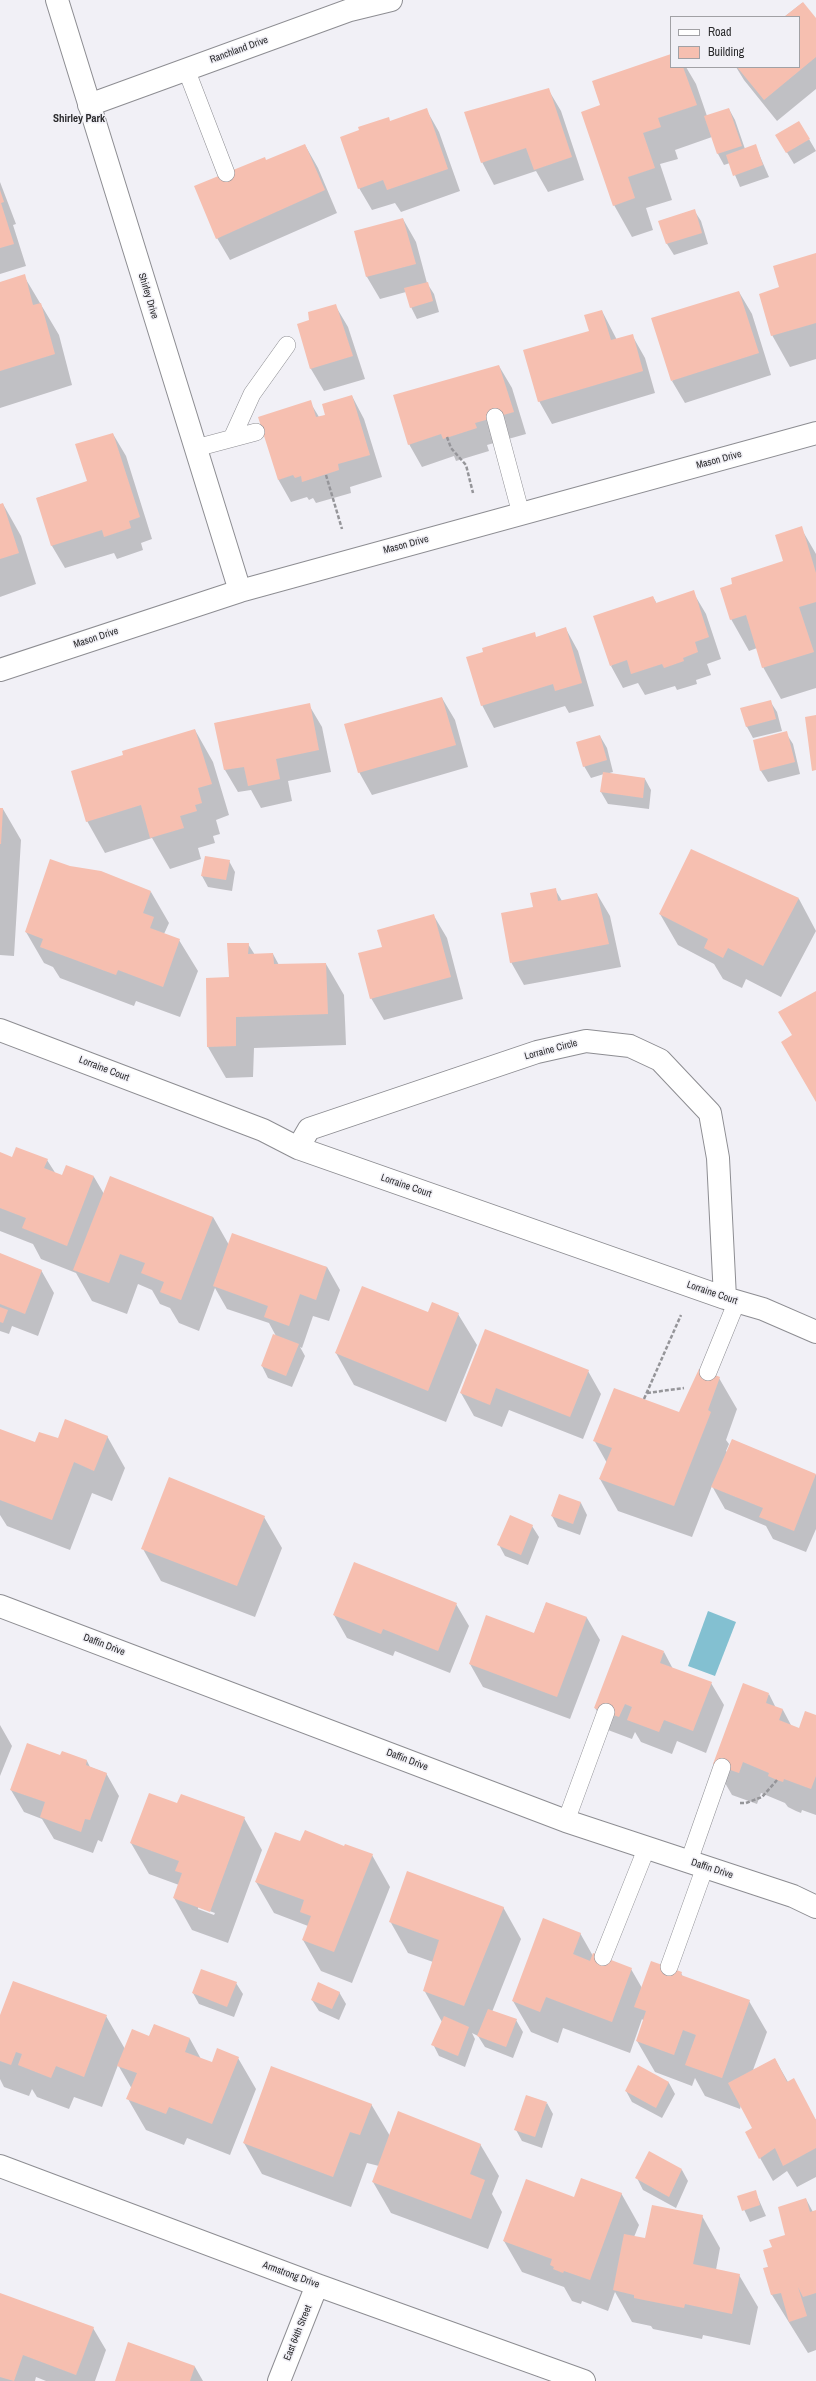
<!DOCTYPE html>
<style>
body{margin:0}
#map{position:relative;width:816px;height:2381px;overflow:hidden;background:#f1f0f6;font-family:"Archivo Narrow",sans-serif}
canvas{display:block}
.legend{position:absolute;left:670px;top:16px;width:130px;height:52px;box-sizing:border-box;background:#f1f0f6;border:1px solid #a1a1a5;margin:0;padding:5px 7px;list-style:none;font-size:12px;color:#2a2a2c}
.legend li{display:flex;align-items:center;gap:8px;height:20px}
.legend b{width:20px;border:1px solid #a1a1a5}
</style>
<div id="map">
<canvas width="816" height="2381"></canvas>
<ul class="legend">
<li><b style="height:5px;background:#fff"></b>Road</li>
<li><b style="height:11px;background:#f6bfb0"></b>Building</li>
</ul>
</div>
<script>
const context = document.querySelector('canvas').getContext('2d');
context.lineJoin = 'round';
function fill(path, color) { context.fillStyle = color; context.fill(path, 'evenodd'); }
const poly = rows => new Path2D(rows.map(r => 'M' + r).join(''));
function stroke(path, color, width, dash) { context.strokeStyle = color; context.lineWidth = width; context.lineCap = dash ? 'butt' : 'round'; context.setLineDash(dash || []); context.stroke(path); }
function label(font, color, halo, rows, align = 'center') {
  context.font = font + ' "Archivo Narrow",sans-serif'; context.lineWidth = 3; context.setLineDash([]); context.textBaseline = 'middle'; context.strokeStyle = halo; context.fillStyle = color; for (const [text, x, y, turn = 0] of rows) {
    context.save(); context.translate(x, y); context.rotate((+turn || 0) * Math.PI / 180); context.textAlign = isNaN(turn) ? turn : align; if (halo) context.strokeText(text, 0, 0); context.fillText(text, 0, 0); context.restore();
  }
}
fill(poly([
 [708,1611,736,1622,715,1676,688,1666]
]), '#83c0d1');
fill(poly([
 [802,3,816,19,816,89,777,121,744,80,736,67,799,67,799,17,784,17],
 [671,55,671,67,686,67,696,84,707,116,729,109,735,120,745,149,755,145,769,177,740,187,730,163,724,165,718,154,712,137,675,150,678,159,660,164,672,200,646,208,653,230,632,237,614,205,602,106],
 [548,89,561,111,584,180,548,192,536,171,494,185,482,162],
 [426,109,439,132,460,191,401,212,395,203,372,210,359,188,390,122],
 [799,122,816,151,794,164,777,136],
 [305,145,318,168,337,213,230,260,217,238,266,161],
 [0,182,16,224,13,225,26,266,0,274],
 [694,210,701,221,708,244,674,255,667,244,660,221],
 [403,219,416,242,427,283,434,294,439,312,417,319,411,307,406,292,380,299,367,277,355,232],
 [816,254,816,359,790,367,772,335,780,288],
 [24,276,59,335,72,385,0,408,0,283],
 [739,292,752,314,771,375,685,403,672,381],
 [335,305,348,327,365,379,324,391,311,369,298,325,310,321],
 [602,311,617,340,632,335,645,358,655,393,552,424,539,401,590,332],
 [499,366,512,388,526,434,487,445,489,451,456,461,454,456,422,467,409,444],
 [352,396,364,419,382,477,350,487,351,493,316,503,313,498,309,500,307,497,291,502,278,479,310,402,319,417,327,415],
 [113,434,126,456,152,539,141,543,143,550,117,559,114,553,65,568,52,546,37,498,88,482],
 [3,504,21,536,36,584,0,597,0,505],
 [801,528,816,554,816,688,781,699,763,667,757,648,749,651,731,619,785,562],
 [693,592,706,614,721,659,707,664,711,675,696,680,697,684,677,690,675,686,645,695,638,683,623,688,611,666,653,597,657,604],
 [566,629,578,651,594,706,569,713,565,706,494,728,482,705,484,652,534,633,536,638],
 [442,698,455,720,468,767,372,795,359,772],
 [770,701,777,712,782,731,753,738,747,727,741,709],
 [309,705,322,727,331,772,288,781,292,801,261,808,251,790,238,792,225,770,216,723],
 [195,730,213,762,229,815,216,820,220,834,213,836,215,843,198,848,201,859,170,869,152,838,105,853,87,821,124,756],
 [786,733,793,744,800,774,768,782,761,771,754,741],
 [600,736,607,748,613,772,606,774,645,779,651,790,649,809,608,804,601,792,604,774,591,778,584,766],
 [0,809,3,809,21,840,14,956,0,955],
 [229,861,235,872,232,891,208,887,202,876],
 [555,889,562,901,597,894,610,916,621,967,524,985,511,962,534,907],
 [151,892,169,923,164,934,179,940,198,971,180,1017,136,1001,134,1006,60,978,53,967,44,963,26,932],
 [799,899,816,931,781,997,746,979,742,988,723,979,714,964,678,945,660,914],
 [434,916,447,938,463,999,384,1020,371,998,383,948],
 [248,944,255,955,273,954,279,965,326,964,344,995,346,1045,254,1048,253,1077,226,1078,208,1047,207,978,230,978],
 [0,1153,12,1158,47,1160,56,1174,62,1177,94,1177,104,1194,213,1217,229,1245,327,1267,340,1290,329,1321,313,1316,302,1348,300,1347,305,1356,292,1387,268,1378,262,1366,274,1335,276,1336,269,1323,227,1309,215,1288,199,1331,179,1323,170,1308,160,1304,152,1290,138,1284,127,1314,92,1301,76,1273,41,1259,33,1244,0,1231],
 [0,1255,41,1270,54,1293,38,1336,12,1326,9,1334,0,1331],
 [428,1313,458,1314,477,1345,446,1422,354,1385,336,1353],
 [588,1371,601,1394,583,1439,509,1410,502,1427,474,1416,461,1393],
 [719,1378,737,1409,726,1440,729,1444,726,1451,727,1452,732,1440,816,1475,816,1529,806,1552,773,1539,766,1526,725,1509,712,1486,692,1537,618,1511,600,1479,607,1463,594,1440,679,1413],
 [0,1430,35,1443,107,1436,125,1468,112,1501,92,1493,70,1550,7,1526,0,1515],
 [560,1496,581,1503,587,1515,580,1535,558,1527,552,1516],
 [264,1517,282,1548,255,1617,161,1581,143,1549],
 [532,1526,539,1537,528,1565,505,1556,499,1545],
 [546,1603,587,1618,600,1640,570,1719,483,1687,470,1664,534,1634],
 [456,1604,469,1626,450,1673,395,1651,393,1656,347,1638,334,1615],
 [664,1652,673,1669,711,1683,724,1705,706,1753,677,1741,672,1754,641,1742,635,1732,632,1739,608,1730,595,1708],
 [769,1694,776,1708,783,1710,792,1727,800,1730,816,1716,816,1815,802,1810,801,1813,796,1811,788,1807,785,1803,761,1793,757,1804,732,1795,714,1764],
 [0,1725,12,1746,0,1776],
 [60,1756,87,1761,90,1767,106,1773,119,1796,102,1842,98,1840,93,1853,54,1839,42,1819,24,1812,11,1790],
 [177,1804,244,1818,262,1850,228,1943,192,1930,174,1898,179,1885,149,1874,131,1843],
 [198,1907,215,1913,214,1915,198,1909],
 [301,1842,345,1847,372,1855,390,1887,352,1983,321,1971,303,1940,308,1926,274,1913,256,1882],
 [503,1907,521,1939,492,2012,516,2020,523,2032,513,2058,485,2047,478,2036,472,2033,475,2039,465,2067,439,2056,433,2044,442,2022,424,1990,433,1962,408,1953,390,1921],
 [580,1933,593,1956,631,1969,642,1988,681,1973,683,1977,749,2001,767,2032,753,2070,775,2059,788,2082,816,2120,816,2177,797,2187,787,2171,773,2181,746,2133,754,2129,741,2105,740,2109,705,2096,695,2078,692,2086,655,2072,637,2041,644,2021,642,2019,630,2053,563,2028,558,2043,531,2032,513,2001],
 [236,1983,243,1994,234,2017,199,2004,193,1993],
 [339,1992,346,2004,339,2020,319,2011,312,2000],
 [106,2016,125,2049,149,2037,154,2025,190,2039,201,2059,212,2063,238,2058,256,2089,230,2155,187,2138,184,2145,146,2130,128,2099,132,2089,118,2065,102,2107,74,2097,69,2109,37,2097,32,2089,29,2096,4,2087,0,2079,0,2018],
 [639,2067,669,2083,675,2094,662,2118,632,2102,626,2091],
 [547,2103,553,2114,542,2148,522,2141,516,2130],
 [371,2104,390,2136,480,2144,499,2176,492,2194,502,2212,488,2249,391,2213,373,2182,379,2166,367,2163,351,2207,262,2174,244,2143],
 [682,2170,688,2181,676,2208,643,2190,637,2178],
 [755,2191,766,2216,750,2222,738,2197],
 [621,2193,639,2225,634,2237,646,2240,702,2216,720,2248,716,2270,739,2275,758,2307,750,2345,703,2335,702,2339,653,2329,651,2326,632,2322,615,2292,608,2311,582,2301,581,2304,572,2301,564,2287,522,2272,504,2241,575,2198],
 [806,2199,813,2212,816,2211,816,2350,808,2353,772,2295,765,2268,769,2267,773,2248,787,2236],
 [0,2294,93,2328,106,2350,95,2381,46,2381,36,2377,35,2381,0,2381],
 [129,2344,195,2367,203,2381,116,2381]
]), '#0003');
fill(poly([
 [803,2,816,18,816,57,764,100,737,67,799,67,799,17,784,17],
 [671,54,671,67,683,67,697,105,658,118,661,127,643,133,655,168,628,177,635,198,613,206,581,112,600,105,592,81],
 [549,88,572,157,534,170,526,148,481,163,464,112],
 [427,108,448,169,387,190,383,180,358,189,340,137,359,130,358,127,389,117,390,121],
 [729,108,742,146,717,154,704,116],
 [799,121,810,139,786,153,775,135],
 [305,144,325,190,216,239,194,186,265,157,266,160],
 [756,144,763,165,733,176,726,155],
 [0,190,4,202,1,203,14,244,0,248],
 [695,209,702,233,666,244,658,221],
 [403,218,416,264,366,277,354,231],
 [816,253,816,323,771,336,759,294,779,287,773,266],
 [25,274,33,305,41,303,55,354,0,371,0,282],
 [428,282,433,301,410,308,404,288],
 [739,291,759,353,671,381,651,318],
 [336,304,353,356,310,369,297,324,309,320,308,312],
 [602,310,611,340,633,334,643,371,538,402,523,350,589,331,584,315],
 [499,365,514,412,475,423,477,428,443,439,441,434,408,445,393,395],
 [352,395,370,455,338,464,339,470,302,482,301,476,295,478,293,475,278,480,258,417,311,400,316,417,325,415,322,404],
 [113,433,140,517,129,521,131,528,104,537,102,530,51,546,36,498,87,481,75,444],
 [3,503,19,553,0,559,0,504],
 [802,526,816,573,816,602,799,607,814,652,762,668,746,615,730,620,720,588,732,584,731,578,783,561,775,535],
 [694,590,709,637,695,642,698,652,683,658,684,661,664,668,662,664,631,674,627,660,610,666,593,616,653,596,656,603],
 [566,627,582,683,555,691,553,684,481,706,466,657,483,652,482,648,535,632,536,637],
 [442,697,456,745,358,773,344,724],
 [771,700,776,719,746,727,740,708],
 [310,703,319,750,276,759,280,779,248,786,244,767,224,770,214,723],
 [816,715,816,770,812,771,805,717],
 [195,729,212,784,198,788,202,803,195,805,197,811,180,816,184,828,150,838,141,805,86,822,71,771,123,755,122,751],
 [787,731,795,762,760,771,753,740],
 [600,735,607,760,583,767,576,742],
 [603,772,645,778,643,798,600,792],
 [0,808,3,808,1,844,0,844],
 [691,849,799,898,763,966,728,948,723,958,704,948,708,939,659,914],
 [205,856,230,860,226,880,201,876],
 [50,859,70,866,101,871,151,891,143,913,154,917,150,928,180,939,163,987,118,970,116,975,40,947,43,939,25,932],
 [556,888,558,901,597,893,609,944,510,963,501,913,533,907,530,893],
 [434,914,451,977,370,999,358,953,382,947,377,930],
 [227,943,249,943,248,954,273,953,274,964,326,963,328,1014,236,1017,236,1046,207,1047,206,978,229,977],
 [816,991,816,1102,781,1042,792,1035,778,1012],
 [16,1147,48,1159,44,1168,62,1175,66,1165,94,1176,67,1246,22,1228,26,1218,0,1208,0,1152,12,1157],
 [110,1176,213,1217,181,1300,160,1292,164,1282,141,1273,145,1263,120,1254,109,1283,73,1270],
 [232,1233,327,1267,316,1300,300,1294,289,1326,264,1317,268,1306,213,1286],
 [0,1253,42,1270,25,1314,0,1304],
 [362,1286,428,1312,432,1302,459,1313,428,1391,335,1353],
 [0,1307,8,1310,3,1323,0,1322],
 [485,1329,589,1370,570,1417,496,1388,490,1405,460,1393],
 [273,1334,299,1344,286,1376,261,1366],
 [699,1369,720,1377,708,1410,711,1412,674,1506,599,1479,612,1448,593,1441,614,1388,679,1412],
 [65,1419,108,1436,94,1471,74,1462,52,1520,0,1500,0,1429,35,1442,39,1432,58,1438],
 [732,1439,816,1474,794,1531,759,1517,763,1508,711,1487],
 [169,1477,265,1516,237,1586,141,1549],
 [559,1494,581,1502,573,1524,551,1516],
 [510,1515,533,1525,521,1555,497,1545],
 [354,1562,457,1603,438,1651,383,1629,381,1634,333,1615],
 [546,1602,587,1617,557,1697,469,1664,486,1615,534,1633],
 [622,1635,664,1651,660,1663,712,1682,693,1731,664,1720,659,1732,627,1720,632,1707,625,1704,619,1717,594,1708],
 [743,1683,769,1693,766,1703,783,1709,779,1720,799,1728,805,1711,816,1715,816,1776,811,1789,784,1779,783,1782,777,1780,768,1776,769,1773,743,1762,739,1773,713,1764],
 [27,1743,60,1755,62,1751,87,1760,86,1765,107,1773,90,1820,85,1819,81,1832,40,1817,45,1802,10,1790],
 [149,1793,177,1803,181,1794,245,1817,210,1912,173,1898,182,1873,175,1871,179,1861,130,1843],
 [305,1830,344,1846,345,1844,373,1854,334,1952,302,1940,311,1916,300,1912,304,1900,255,1882,275,1832,300,1841],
 [407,1871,504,1907,464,2006,423,1991,439,1940,389,1922],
 [543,1918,581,1933,573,1954,590,1961,593,1953,632,1968,612,2022,546,1997,540,2012,512,2001],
 [651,1961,682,1972,681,1975,750,2000,722,2078,685,2065,696,2035,683,2030,674,2055,636,2041,646,2011,634,2007],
 [201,1969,237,1982,227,2007,192,1993],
 [13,1981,107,2015,84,2077,56,2066,51,2078,18,2065,22,2054,16,2052,11,2065,0,2061,0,2015],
 [318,1982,340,1992,332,2009,311,2000],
 [488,2009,517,2019,506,2047,477,2036],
 [444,2016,469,2027,458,2056,431,2045],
 [154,2024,190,2038,185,2052,212,2062,217,2048,239,2057,212,2124,169,2107,166,2114,126,2099,137,2073,117,2066,132,2029,149,2036],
 [775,2058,787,2082,794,2078,816,2120,816,2148,783,2166,775,2148,759,2159,745,2132,752,2128,728,2083],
 [638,2065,669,2082,656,2108,625,2091],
 [271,2066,372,2104,360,2135,350,2132,333,2177,243,2143],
 [526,2095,547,2102,535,2137,514,2130],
 [398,2111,481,2144,470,2174,485,2180,471,2219,372,2182],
 [649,2151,682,2169,669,2197,635,2178],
 [581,2178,622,2193,590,2280,564,2271,563,2273,553,2269,554,2267,550,2265,552,2259,503,2241,526,2179,574,2197],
 [756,2190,760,2205,742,2211,737,2196],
 [806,2198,810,2212,816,2210,816,2293,803,2297,798,2287,807,2316,789,2322,781,2293,771,2295,763,2268,768,2267,763,2250,772,2247,769,2240,785,2235,778,2207],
 [652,2205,703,2215,693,2264,740,2274,732,2314,685,2304,684,2308,634,2298,634,2295,613,2290,624,2234,645,2238],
 [0,2293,94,2327,76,2375,23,2355,14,2381,0,2377],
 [128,2342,195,2366,190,2381,115,2381]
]), '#f6bfb0');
const lane = poly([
 [186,69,226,173],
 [495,417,521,514],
 [232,438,252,394,287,345],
 [196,448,256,432],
 [708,1372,737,1301],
 [566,1821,606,1712],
 [689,1861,722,1767],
 [603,1957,647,1847],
 [669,1967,705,1867]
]);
const street = poly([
 [57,0,240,591],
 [89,105,350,10,391,0],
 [0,670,240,591,816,433],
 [0,1030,263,1130,298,1148,725,1298,763,1309,816,1332],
 [298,1148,309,1129,537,1052,586,1041,630,1046,660,1060,710,1113,718,1158,725,1298],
 [0,1606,566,1821,793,1896,816,1907],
 [0,2166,317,2285,584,2381],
 [279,2381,317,2285]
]);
stroke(lane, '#8d8d92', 18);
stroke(street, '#8d8d92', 24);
stroke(poly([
 [447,437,451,448,466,465,473,493],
 [326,475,342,529],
 [647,1393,684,1388],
 [644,1399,681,1315],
 [740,1803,746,1803,762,1797,777,1780]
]), '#959599', 2.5, [4, 2]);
stroke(lane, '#fff', 17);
stroke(street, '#fff', 22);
label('10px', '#2a2a2c', '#f1f0f6', [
 ["Ranchland Drive",239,50,-20],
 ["Shirley Drive",148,296,73],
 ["Mason Drive",719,460,-15],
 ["Mason Drive",406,545,-15],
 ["Mason Drive",96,638,-18],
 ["Lorraine Circle",551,1050,-15],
 ["Lorraine Court",104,1069,21],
 ["Lorraine Court",406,1186,19],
 ["Lorraine Court",712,1293,19],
 ["Daffin Drive",104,1645,21],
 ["Daffin Drive",407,1760,21],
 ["Daffin Drive",712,1869,18],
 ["Armstrong Drive",291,2275,20],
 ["East 64th Street",298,2333,-68]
]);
label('bold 11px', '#2a2a2c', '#f1f0f6', [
 ["Shirley Park",79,119]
]);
</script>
